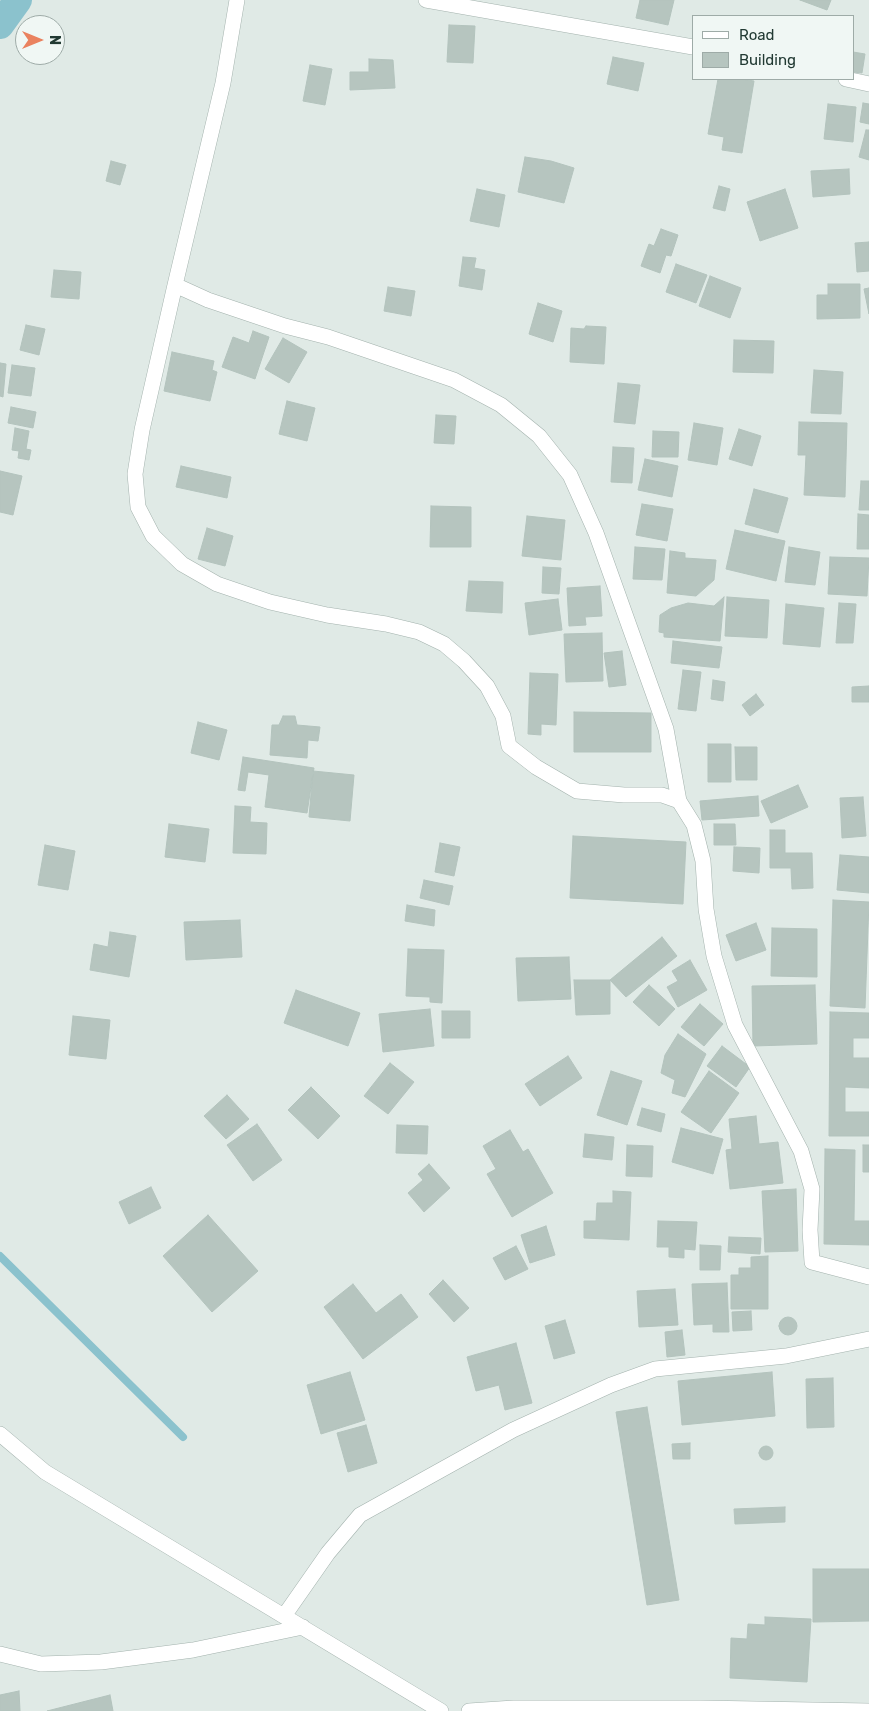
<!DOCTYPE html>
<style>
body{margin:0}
#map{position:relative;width:869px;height:1711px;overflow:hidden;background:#e0eae6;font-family:Rubik,sans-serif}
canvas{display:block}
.legend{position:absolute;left:692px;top:15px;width:162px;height:65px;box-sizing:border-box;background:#f0f7f4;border:1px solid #9eaba7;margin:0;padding:6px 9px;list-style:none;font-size:15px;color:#223a33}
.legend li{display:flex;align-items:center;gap:10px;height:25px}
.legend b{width:25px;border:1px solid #9eaba7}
.north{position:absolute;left:15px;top:15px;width:50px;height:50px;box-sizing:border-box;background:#f0f7f4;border:1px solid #9eaba7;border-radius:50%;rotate:90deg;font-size:14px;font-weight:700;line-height:20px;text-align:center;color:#223a33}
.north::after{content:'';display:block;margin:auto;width:18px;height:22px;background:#ea825f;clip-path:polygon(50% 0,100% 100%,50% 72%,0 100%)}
</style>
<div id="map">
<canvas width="869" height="1711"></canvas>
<ul class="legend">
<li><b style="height:6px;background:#fff"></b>Road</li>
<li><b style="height:14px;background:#b6c5bf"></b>Building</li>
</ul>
<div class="north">N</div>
</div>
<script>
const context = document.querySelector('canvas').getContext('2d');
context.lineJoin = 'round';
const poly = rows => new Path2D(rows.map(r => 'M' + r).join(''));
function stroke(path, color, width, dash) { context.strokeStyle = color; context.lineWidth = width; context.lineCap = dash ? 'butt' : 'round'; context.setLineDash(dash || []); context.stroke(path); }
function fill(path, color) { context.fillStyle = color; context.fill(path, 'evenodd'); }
stroke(poly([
 [0,1256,183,1437]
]), '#8bc2cd', 8);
stroke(poly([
 [0,25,18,0]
]), '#8bc2cd', 28);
const building = poly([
 [640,0,674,0,668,25,636,18,640,0],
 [800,0,831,0,827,10,800,0],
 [449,25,475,26,473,63,447,62,449,25],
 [853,52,865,54,862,73,853,72,853,52],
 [613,57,644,63,638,91,607,84,613,57],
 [369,59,393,60,395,88,350,90,350,72,369,72,369,59],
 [310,65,332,69,325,105,303,101,310,65],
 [718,79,742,79,754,81,742,153,722,150,724,137,708,134,718,79],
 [863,103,869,104,869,124,860,122,863,103],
 [828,104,856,107,853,142,824,139,828,104],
 [866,130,869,130,869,160,859,157,866,130],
 [525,157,551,161,574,168,564,203,518,192,525,157],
 [111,161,126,165,120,185,106,181,111,161],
 [849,169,850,194,813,197,811,171,849,169],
 [719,186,730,189,725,211,713,208,719,186],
 [477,189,505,195,499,227,470,221,477,189],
 [785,189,798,228,760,241,747,202,785,189],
 [661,229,678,235,671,256,666,255,660,273,641,266,649,244,654,246,661,229],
 [869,242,869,271,857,272,855,243,869,242],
 [463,257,476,258,474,268,485,270,482,290,459,286,463,257],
 [676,264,707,275,696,303,666,292,676,264],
 [54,270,81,272,79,299,51,297,54,270],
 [710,276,741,288,730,318,699,306,710,276],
 [828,284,860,284,860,318,817,319,817,295,828,295,828,284],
 [388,287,415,291,411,316,384,311,388,287],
 [869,288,869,314,864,289,869,288],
 [538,303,562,311,553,342,529,334,538,303],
 [26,325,45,329,39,355,20,350,26,325],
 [586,326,606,327,604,364,570,362,571,328,584,329,586,326],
 [253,331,269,337,255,379,222,367,233,337,249,343,253,331],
 [283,338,307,352,289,383,265,369,283,338],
 [734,340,774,341,773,373,733,372,734,340],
 [172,352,214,361,212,370,217,372,210,401,164,391,172,352],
 [0,363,6,364,3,397,0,396,0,363],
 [12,365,35,368,31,396,8,393,12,365],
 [814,370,843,372,841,414,811,413,814,370],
 [618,383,640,385,635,424,614,422,618,383],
 [287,401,315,408,307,441,279,434,287,401],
 [11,407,36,412,33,428,8,423,11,407],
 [436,415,456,416,454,444,434,443,436,415],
 [799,422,847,423,845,497,804,495,806,455,798,455,799,422],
 [694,423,723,428,717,465,688,460,694,423],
 [15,428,29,431,26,449,31,450,29,460,18,458,19,451,12,450,15,428],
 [739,429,761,436,752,466,729,459,739,429],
 [653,431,679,432,678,457,652,457,653,431],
 [613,447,634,448,632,483,611,482,613,447],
 [645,459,678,466,672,497,638,490,645,459],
 [181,466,231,477,227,498,176,487,181,466],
 [0,471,22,476,13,515,0,512,0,471],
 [861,481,869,481,869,510,859,510,861,481],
 [754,489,788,498,778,533,745,524,754,489],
 [642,504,673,509,667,541,636,535,642,504],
 [431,506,471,507,471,547,430,547,431,506],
 [858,514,869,515,869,549,857,549,858,514],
 [527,516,565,520,561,560,522,556,527,516],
 [207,528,233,536,225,566,198,559,207,528],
 [735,530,785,541,776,581,726,569,735,530],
 [635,547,665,549,662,580,633,579,635,547],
 [789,547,820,552,815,585,785,582,789,547],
 [670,551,685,553,685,558,716,560,714,580,696,596,667,593,670,551],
 [830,557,869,558,867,596,828,594,830,557],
 [543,567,561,568,559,594,542,593,543,567],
 [469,581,503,582,502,613,466,611,469,581],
 [600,586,602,616,585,617,586,625,569,626,567,588,600,586],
 [724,597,720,641,664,637,664,633,659,632,660,615,671,608,688,603,714,606,724,597],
 [727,597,769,600,767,638,725,636,727,597],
 [558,599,562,630,529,635,525,603,558,599],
 [839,603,856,604,853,643,836,643,839,603],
 [786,604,824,608,820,647,783,644,786,604],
 [602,633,603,681,566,682,564,634,602,633],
 [673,641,722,647,719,668,671,663,673,641],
 [622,651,626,685,609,687,604,653,622,651],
 [683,670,701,672,696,711,678,709,683,670],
 [530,673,558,674,556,725,541,724,541,735,528,734,530,673],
 [713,680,725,682,723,701,711,699,713,680],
 [869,686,869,702,852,702,852,687,869,686],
 [756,694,764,705,750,716,742,705,756,694],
 [574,712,651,713,651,752,574,752,574,712],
 [283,716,295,716,297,725,320,727,318,741,308,740,307,758,270,755,272,725,279,725,283,716],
 [198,722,227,730,219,760,191,753,198,722],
 [708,744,731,744,731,782,708,782,708,744],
 [735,747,757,747,757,780,736,780,735,747],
 [243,757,314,768,307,813,265,807,269,775,248,772,245,791,238,790,243,757],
 [313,771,354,775,350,821,309,817,313,771],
 [798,785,808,807,771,823,761,801,798,785],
 [758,796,759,816,702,820,700,801,758,796],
 [863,797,866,836,842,838,840,798,863,797],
 [235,806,251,807,250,822,267,823,266,854,233,853,235,806],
 [169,824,209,829,205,862,165,857,169,824],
 [714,824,735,824,736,845,714,845,714,824],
 [770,830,785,830,785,853,812,853,813,888,792,889,791,868,770,868,770,830],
 [573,836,686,842,683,904,570,898,573,836],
 [440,843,460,847,454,876,435,872,440,843],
 [45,845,75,851,68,890,38,885,45,845],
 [734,847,760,848,759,873,733,871,734,847],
 [840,855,869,857,869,893,837,890,840,855],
 [424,880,453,886,449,905,420,898,424,880],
 [833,900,869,902,865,1008,830,1006,833,900],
 [407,905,435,910,434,926,405,921,407,905],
 [240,920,242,957,186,960,184,922,240,920],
 [756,923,766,950,736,961,726,935,756,923],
 [772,928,817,929,817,977,771,976,772,928],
 [110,932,136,936,129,977,90,970,94,944,108,947,110,932],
 [662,937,677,956,626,997,610,980,662,937],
 [408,949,444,950,442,1003,430,1002,430,997,406,996,408,949],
 [569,957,571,999,518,1001,516,958,569,957],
 [690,960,707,990,678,1007,667,987,678,981,672,971,690,960],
 [574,980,610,980,610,1014,576,1015,574,980],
 [649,985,675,1009,659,1026,633,1002,649,985],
 [815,985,817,1044,753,1046,752,986,815,985],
 [296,990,360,1013,348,1046,284,1023,296,990],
 [700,1004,723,1024,704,1046,681,1027,700,1004],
 [430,1009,434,1046,383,1052,379,1014,430,1009],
 [442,1011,470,1011,470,1038,442,1038,442,1011],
 [830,1012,869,1013,869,1038,853,1038,853,1058,869,1058,869,1088,845,1087,845,1112,869,1112,869,1136,829,1136,830,1012],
 [73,1016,110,1020,106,1059,69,1055,73,1016],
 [678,1034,706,1054,685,1097,672,1093,675,1080,661,1073,665,1055,678,1034],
 [722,1046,750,1067,736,1087,707,1066,722,1046],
 [568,1056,582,1078,540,1106,525,1084,568,1056],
 [390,1063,414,1082,388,1114,364,1096,390,1063],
 [611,1071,642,1081,627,1125,597,1115,611,1071],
 [709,1071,739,1093,711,1133,681,1112,709,1071],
 [311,1087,340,1116,318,1139,288,1110,311,1087],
 [227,1095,249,1119,226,1139,204,1116,227,1095],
 [642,1108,665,1114,661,1132,637,1125,642,1108],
 [756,1116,759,1144,778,1142,783,1183,730,1189,726,1150,732,1149,729,1119,756,1116],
 [257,1124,282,1160,253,1181,227,1145,257,1124],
 [397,1125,428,1126,427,1154,396,1153,397,1125],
 [681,1128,723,1139,713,1174,672,1162,681,1128],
 [510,1130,523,1152,528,1149,553,1193,512,1217,487,1174,496,1169,483,1146,510,1130],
 [585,1134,614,1137,612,1160,583,1157,585,1134],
 [627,1145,653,1146,652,1177,626,1176,627,1145],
 [863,1145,869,1145,869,1172,863,1172,863,1145],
 [825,1149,855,1150,854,1221,869,1221,869,1245,824,1244,825,1149],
 [429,1164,450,1188,424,1212,408,1193,423,1180,418,1174,429,1164],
 [151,1187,161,1208,129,1224,119,1202,151,1187],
 [796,1189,798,1251,765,1252,762,1191,796,1189],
 [613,1191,631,1192,629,1240,584,1238,584,1221,596,1221,597,1203,613,1203,613,1191],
 [208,1215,258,1271,212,1312,163,1256,208,1215],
 [658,1221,697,1222,695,1250,684,1249,684,1258,669,1257,669,1247,657,1247,658,1221],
 [546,1226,555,1255,530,1263,521,1235,546,1226],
 [729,1237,761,1238,760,1254,728,1252,729,1237],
 [700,1245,721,1246,720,1270,700,1270,700,1245],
 [516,1246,528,1269,505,1280,493,1258,516,1246],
 [768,1256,768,1309,731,1309,731,1275,739,1275,739,1268,751,1268,751,1257,768,1256],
 [443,1280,469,1308,454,1322,429,1294,443,1280],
 [727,1283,729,1332,713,1332,713,1324,694,1325,692,1284,727,1283],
 [353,1284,376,1313,401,1294,418,1317,363,1359,324,1307,353,1284],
 [675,1289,678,1325,639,1327,637,1291,675,1289],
 [751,1311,752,1330,733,1331,732,1312,751,1311],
 '779 1326a9 9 0 1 1 18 0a9 9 0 1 1-18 0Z',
 [565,1320,575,1353,554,1359,545,1326,565,1320],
 [682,1330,685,1355,667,1357,665,1332,682,1330],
 [516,1343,532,1403,505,1410,499,1385,476,1391,467,1357,516,1343],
 [350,1372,365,1420,321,1434,307,1385,350,1372],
 [772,1372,775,1416,682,1425,678,1381,772,1372],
 [833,1378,834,1427,807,1428,806,1379,833,1378],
 [647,1407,679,1600,647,1605,616,1412,647,1407],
 [366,1425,377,1463,348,1472,337,1433,366,1425],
 [690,1443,690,1459,673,1459,672,1444,690,1443],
 '759 1453a7 7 0 1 1 14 0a7 7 0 1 1-14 0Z',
 [785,1507,785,1522,735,1524,734,1509,785,1507],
 [813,1569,869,1569,869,1621,813,1622,813,1569],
 [765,1617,811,1619,807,1682,730,1678,731,1638,747,1639,748,1624,765,1625,765,1617],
 [19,1691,20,1711,0,1711,0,1695,19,1691],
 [110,1695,113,1711,47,1711,110,1695]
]);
fill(building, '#b6c5bf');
stroke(building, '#b3c3bd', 1);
const street = poly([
 [237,0,223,83,175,285,142,430,135,474,138,507,153,536,182,564,217,584,270,602,327,615,386,624,419,632,444,644,464,661,487,686,503,716,509,746,536,767,577,791,624,795,662,795,679,801],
 [426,0,693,47],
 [846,79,869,84],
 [175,285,208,300,285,326,328,337,454,380,501,405,539,436,570,475,596,533,666,729,679,801,694,825,703,861,706,909,714,956,735,1025,801,1151,812,1189,810,1230,812,1262,869,1277],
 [0,1434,45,1472,441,1711],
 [284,1616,328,1553,360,1515,513,1430,611,1385,655,1369,786,1356,869,1339],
 [0,1654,41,1664,101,1662,193,1650,303,1627],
 [469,1711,514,1708,701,1708,869,1711]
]);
stroke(street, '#a3b2ad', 16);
stroke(street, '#fff', 15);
</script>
